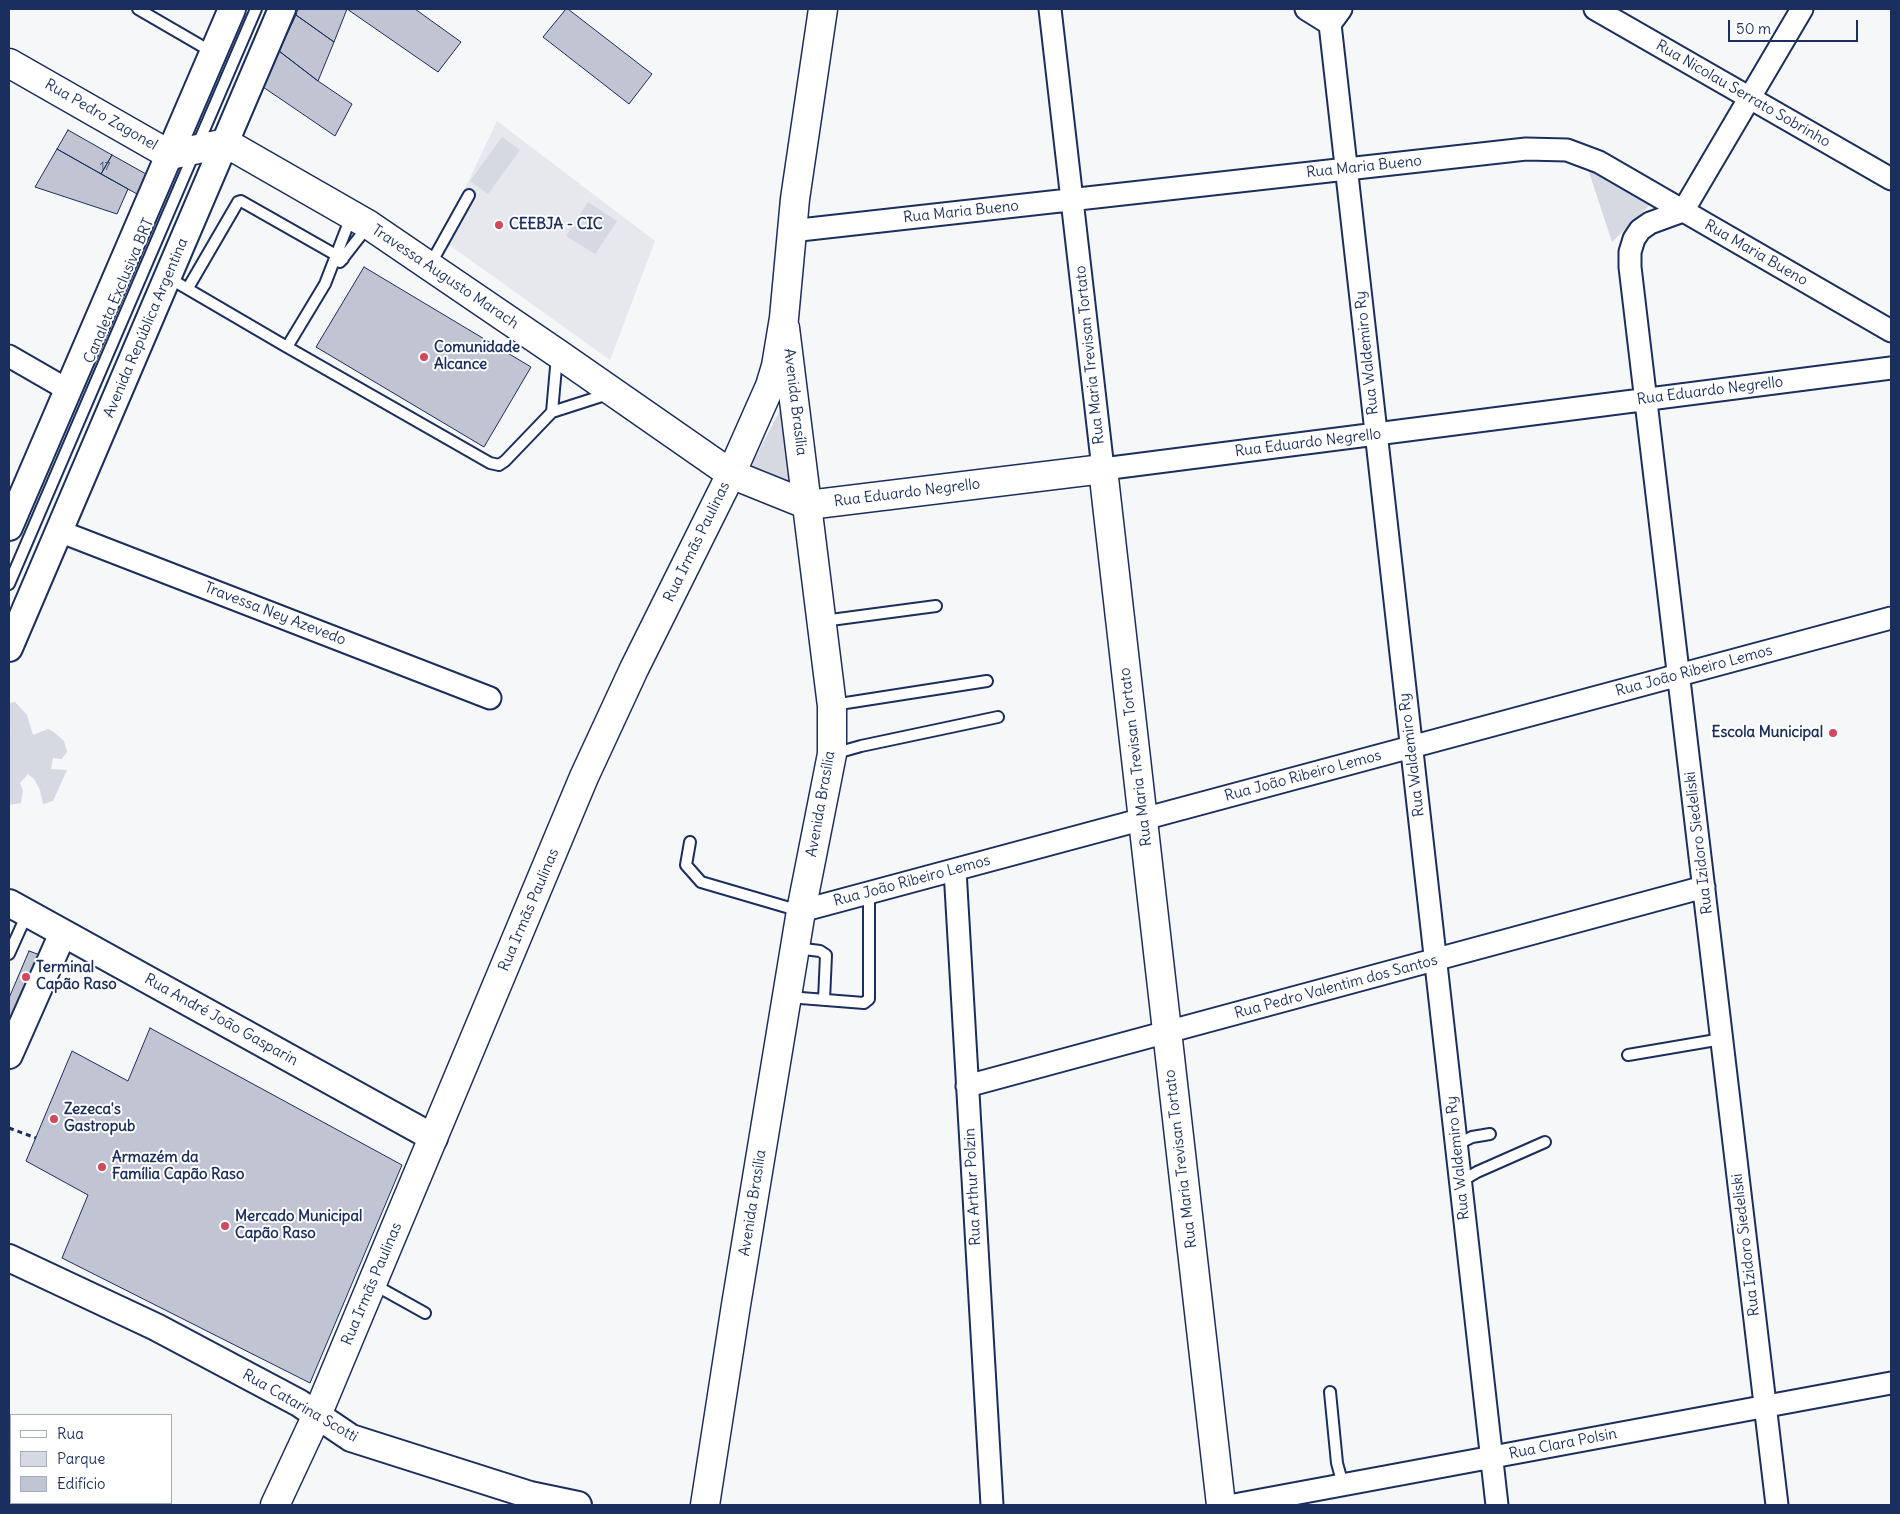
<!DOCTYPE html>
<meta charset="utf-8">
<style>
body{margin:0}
#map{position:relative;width:1900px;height:1514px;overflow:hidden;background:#f6f7f9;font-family:Delius,sans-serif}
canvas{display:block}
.frame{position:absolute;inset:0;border:10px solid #1b2f5e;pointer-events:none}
.legend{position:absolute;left:10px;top:1414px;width:162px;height:90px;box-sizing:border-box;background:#fff;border:1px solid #a4acbf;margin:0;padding:6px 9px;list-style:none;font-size:15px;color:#1b2f5e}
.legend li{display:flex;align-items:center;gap:10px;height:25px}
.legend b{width:25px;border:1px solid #a4acbf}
.scale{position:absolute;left:1728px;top:20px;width:130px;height:22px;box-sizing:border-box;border:2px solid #1b2f5e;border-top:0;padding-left:6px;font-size:15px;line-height:18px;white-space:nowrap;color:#1b2f5e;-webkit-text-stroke:4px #fff;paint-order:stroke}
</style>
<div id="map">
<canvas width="1900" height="1514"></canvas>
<div class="frame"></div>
<ul class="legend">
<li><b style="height:6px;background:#fff"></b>Rua</li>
<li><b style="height:14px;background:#d6d9e2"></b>Parque</li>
<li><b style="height:14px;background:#c0c4d3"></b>Edifício</li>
</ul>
<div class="scale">50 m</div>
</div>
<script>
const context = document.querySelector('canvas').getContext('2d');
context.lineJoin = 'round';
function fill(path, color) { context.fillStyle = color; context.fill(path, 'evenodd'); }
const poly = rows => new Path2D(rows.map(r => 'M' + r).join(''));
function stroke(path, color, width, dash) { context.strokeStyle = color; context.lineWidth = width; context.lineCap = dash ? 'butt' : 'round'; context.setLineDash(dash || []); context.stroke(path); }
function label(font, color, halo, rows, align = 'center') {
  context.font = font + ' Delius,sans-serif'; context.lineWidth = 4; context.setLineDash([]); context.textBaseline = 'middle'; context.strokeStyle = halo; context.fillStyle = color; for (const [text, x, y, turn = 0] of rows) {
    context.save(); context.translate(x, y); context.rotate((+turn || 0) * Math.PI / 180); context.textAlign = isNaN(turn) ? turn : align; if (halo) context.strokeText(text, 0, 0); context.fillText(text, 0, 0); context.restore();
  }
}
fill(poly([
 [497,121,655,241,610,360,441,239]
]), '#e6e8ee');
fill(poly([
 [502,137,520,150,488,194,470,181],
 [1587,166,1652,203,1612,242],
 [588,202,617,221,595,254,566,236],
 [781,408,792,486,749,470],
 [15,702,27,715,33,735,48,729,54,732,64,741,67,752,62,759,53,758,51,769,67,770,53,801,43,804,40,790,34,779,28,774,20,783,23,791,21,803,9,805,9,733,11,731,9,730,9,703]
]), '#d6d9e2');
const building = poly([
 [298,9,347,9,334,42,296,15,298,9],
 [347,9,415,9,461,42,438,72,347,9],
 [566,9,568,9,652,74,629,104,543,37,566,9],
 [296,15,334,42,318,81,279,51,296,15],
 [279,51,318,81,352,104,335,136,263,87,279,51],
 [68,130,112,155,101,174,57,149,68,130],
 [57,149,128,189,117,214,35,187,57,149],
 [112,155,146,174,137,194,101,174,112,155],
 [364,267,531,367,484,447,316,347,364,267],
 [29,951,43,956,9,1034,9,998,29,951],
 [150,1028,402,1165,310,1383,62,1258,88,1195,26,1161,72,1051,128,1081,150,1028]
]);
fill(building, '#c0c4d3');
stroke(building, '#1b2f5e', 1);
const service = poly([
 [138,9,212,52],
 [351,217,325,284,287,347,490,463,499,465,505,461,552,412,608,394],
 [340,262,368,226],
 [430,265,469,195],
 [169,278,287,347],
 [188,288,238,202,241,201,343,259],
 [552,412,557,356],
 [9,584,256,9],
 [823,621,936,606],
 [833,705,987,681],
 [833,754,861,746,998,717],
 [690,842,686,865,701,882,800,911],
 [796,948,820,951,826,955,824,1000],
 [9,954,27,914],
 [788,997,864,1003,869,999,869,893],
 [1628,1055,1722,1039],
 [1456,1145,1472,1137,1490,1134],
 [1460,1182,1477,1172,1545,1142],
 [373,1284,425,1313],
 [1330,1392,1337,1463,1343,1485]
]);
const minor = poly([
 [1050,9,1103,469,1891,368],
 [1306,9,1330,24],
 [1341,9,1330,24,1497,1505],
 [1595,9,1891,179],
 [791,231,1526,149,1567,150,1599,162,1891,331],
 [9,356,68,390],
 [59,531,490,698],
 [955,870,992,1505],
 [801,911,1891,618],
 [967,1086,1704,887],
 [1234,1505,1891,1383],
 [1777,1505,1630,267,1630,252,1634,239,1640,230,1650,223,1683,211,1802,9]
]);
const tertiary = poly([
 [9,527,232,9],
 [9,648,282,9],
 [9,903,434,1138],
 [9,1055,63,933],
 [9,1258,156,1327,299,1403,351,1438,530,1495,578,1505]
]);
const secondary = poly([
 [9,63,170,155,226,143,369,225,557,353,731,474,808,505,1103,469,1221,1505],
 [705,1505,736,1305,801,911,832,754,832,706,785,328]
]);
const primary = poly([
 [275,1505,317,1415,584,777,634,669,731,474,770,386,776,366,784,318,795,199,823,9]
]);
stroke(service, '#1b2f5e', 14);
stroke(minor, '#1b2f5e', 25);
stroke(tertiary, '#1b2f5e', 30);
stroke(secondary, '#1b2f5e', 31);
stroke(primary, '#1b2f5e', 31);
stroke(poly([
 [9,1128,36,1138]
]), '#1b2f5e', 3, [5, 4]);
stroke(service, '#fff', 10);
stroke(minor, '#fff', 21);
stroke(tertiary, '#fff', 26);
stroke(secondary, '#fff', 28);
stroke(primary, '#fff', 28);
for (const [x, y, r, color] of [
 [499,225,5,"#d1495b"],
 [424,357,5,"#d1495b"],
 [1833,733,5,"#d1495b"],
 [26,977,5,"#d1495b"],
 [54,1119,5,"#d1495b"],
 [102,1167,5,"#d1495b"],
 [225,1226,5,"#d1495b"]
]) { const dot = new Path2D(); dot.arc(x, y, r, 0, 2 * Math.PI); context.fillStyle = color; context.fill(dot); stroke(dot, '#fff', 2); }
label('12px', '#44547b', null, [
 ["17",105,167]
]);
label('15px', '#1b2f5e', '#fff', [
 ["Rua Nicolau Serrato Sobrinho",1743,94,30],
 ["Rua Pedro Zagonel",101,115,30],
 ["Rua Maria Bueno",1364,167,-6],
 ["Rua Maria Bueno",961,212,-6],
 ["Rua Maria Bueno",1756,253,30],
 ["Travessa Augusto Marach",445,277,34],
 ["Canaleta Exclusiva BRT",119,291,-67],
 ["Avenida República Argentina",146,328,-67],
 ["Rua Waldemiro Ry",1367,353,-96],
 ["Rua Maria Trevisan Tortato",1090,355,-96],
 ["Rua Eduardo Negrello",1710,391,-7],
 ["Avenida Brasília",795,402,83],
 ["Rua Eduardo Negrello",1308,443,-7],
 ["Rua Eduardo Negrello",907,493,-7],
 ["Rua Irmãs Paulinas",697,542,-64],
 ["Travessa Ney Azevedo",275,614,21],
 ["Rua João Ribeiro Lemos",1694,671,-15],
 ["Rua Waldemiro Ry",1412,755,-97],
 ["Rua Maria Trevisan Tortato",1136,757,-97],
 ["Rua João Ribeiro Lemos",1303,776,-15],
 ["Avenida Brasília",821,804,-80],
 ["Rua Izidoro Siedeliski",1699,843,-97],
 ["Rua João Ribeiro Lemos",912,881,-15],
 ["Rua Irmãs Paulinas",529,910,-67],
 ["Rua Pedro Valentim dos Santos",1336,987,-15],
 ["Rua André João Gasparin",221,1020,29],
 ["Rua Waldemiro Ry",1458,1158,-96],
 ["Rua Maria Trevisan Tortato",1181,1159,-97],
 ["Rua Arthur Polzin",973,1187,-93],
 ["Avenida Brasília",753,1203,-81],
 ["Rua Izidoro Siedeliski",1746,1245,-97],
 ["Rua Irmãs Paulinas",372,1284,-67],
 ["Rua Catarina Scotti",300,1406,30],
 ["Rua Clara Polsin",1563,1444,-11]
]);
label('bold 15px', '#1b2f5e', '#fff', [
 ["CEEBJA - CIC",509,225],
 ["Comunidade",434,348],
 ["Alcance",434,365],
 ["Escola Municipal",1823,733,"right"],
 ["Terminal",36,968],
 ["Capão Raso",36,985],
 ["Zezeca's",64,1110],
 ["Gastropub",64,1127],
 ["Armazém da",112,1158],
 ["Família Capão Raso",112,1175],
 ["Mercado Municipal",235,1217],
 ["Capão Raso",235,1234]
], 'left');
</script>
